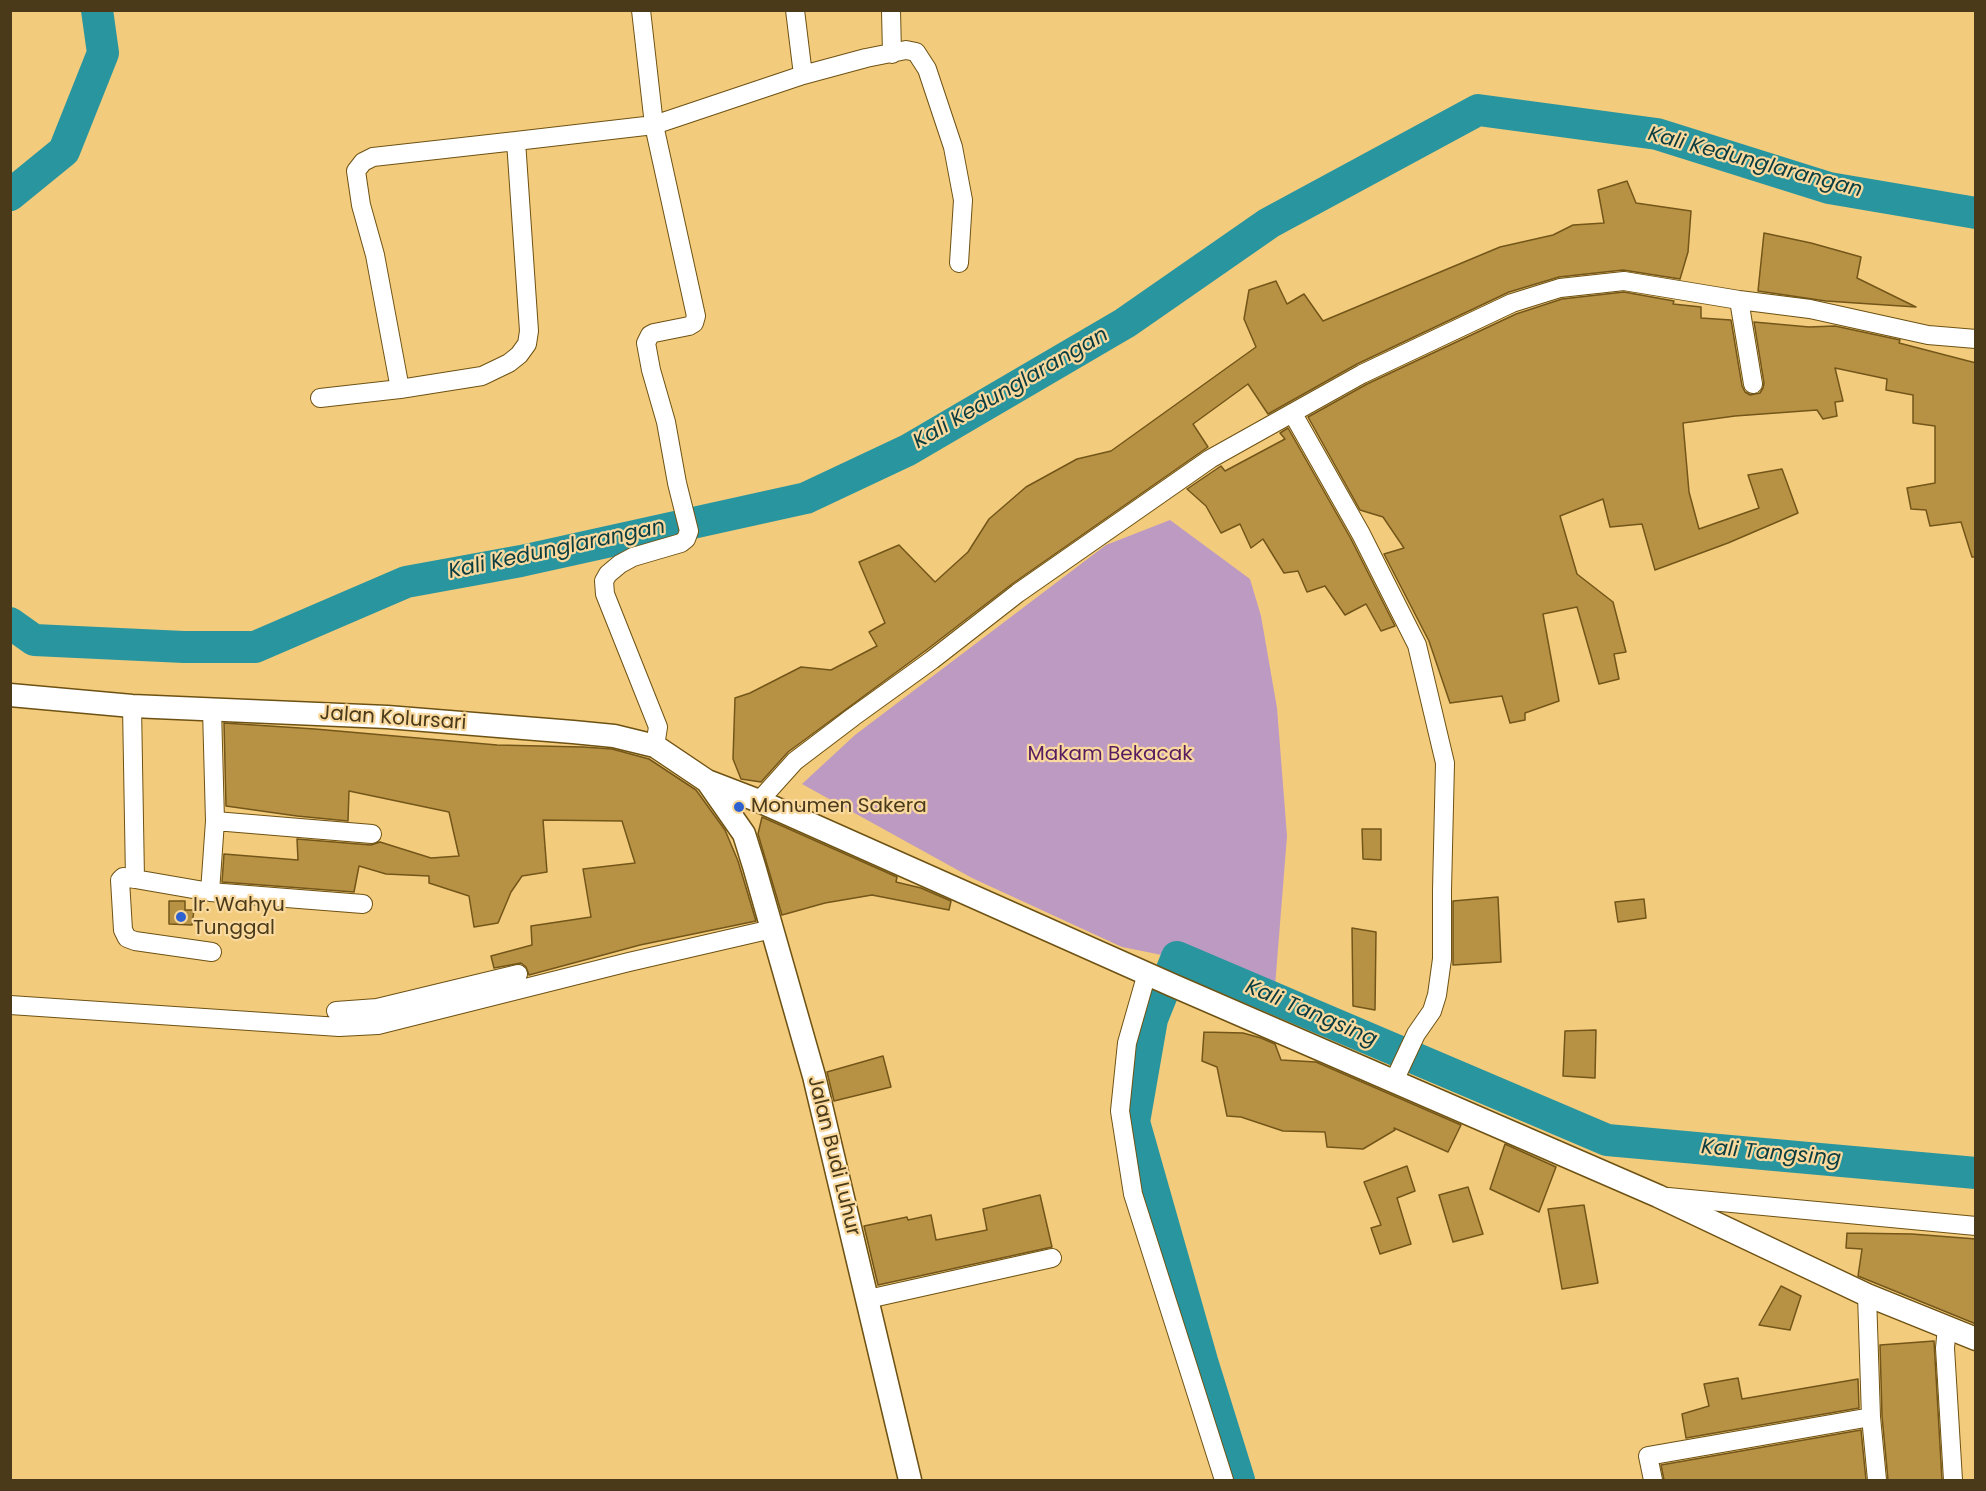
<!DOCTYPE html>
<style>
body{margin:0}
#map{position:relative;width:1986px;height:1491px;overflow:hidden;background:#f3cb7d;font-family:Poppins,sans-serif}
canvas{display:block}
.frame{position:absolute;inset:0;border:12px solid #4a3a1a;pointer-events:none}
</style>
<div id="map">
<canvas width="1986" height="1491"></canvas>
<div class="frame"></div>
</div>
<script>
const context = document.querySelector('canvas').getContext('2d');
context.lineJoin = 'round';
function fill(path, color) { context.fillStyle = color; context.fill(path, 'evenodd'); }
const poly = rows => new Path2D(rows.map(r => 'M' + r).join(''));
function stroke(path, color, width, dash) { context.strokeStyle = color; context.lineWidth = width; context.lineCap = dash ? 'butt' : 'round'; context.setLineDash(dash || []); context.stroke(path); }
function label(font, color, halo, rows, align = 'center') {
  context.font = font + ' Poppins,sans-serif'; context.lineWidth = 4.5; context.setLineDash([]); context.textBaseline = 'middle'; context.strokeStyle = halo; context.fillStyle = color; for (const [text, x, y, turn = 0] of rows) {
    context.save(); context.translate(x, y); context.rotate((+turn || 0) * Math.PI / 180); context.textAlign = isNaN(turn) ? turn : align; if (halo) context.strokeText(text, 0, 0); context.fillText(text, 0, 0); context.restore();
  }
}
fill(poly([
 [1170,520,1250,579,1261,616,1277,708,1287,836,1274,999,1182,959,1122,947,972,878,802,784,855,735,1106,545]
]), '#bd9ac1');
stroke(poly([
 [10,195,64,151,103,53,97,10],
 [10,623,34,640,184,647,255,647,406,582,521,561,806,498,908,450,1125,323,1269,223,1478,110,1657,134,1829,188,1976,213],
 [1239,1480,1202,1361,1134,1122,1152,1019,1177,957,1607,1140,1976,1173]
]), '#29969f', 32);
const building = poly([
 [1627,181,1636,203,1691,211,1688,252,1680,279,1623,270,1559,277,1509,292,1357,364,1268,414,1248,384,1193,424,1208,447,1012,584,925,651,788,752,761,782,741,779,733,759,735,698,750,693,801,667,831,670,877,646,869,632,885,623,859,562,899,545,935,582,968,552,989,519,1026,487,1077,459,1111,451,1256,347,1244,319,1249,290,1276,281,1287,304,1304,294,1323,321,1500,247,1553,235,1573,225,1604,223,1598,190,1627,181],
 [1764,233,1811,243,1861,257,1857,278,1916,307,1826,301,1758,291,1764,233],
 [1624,292,1674,301,1673,304,1701,307,1701,318,1731,320,1742,386,1745,392,1750,395,1760,393,1763,388,1764,383,1754,322,1809,327,1835,326,1900,340,1899,343,1976,363,1976,557,1972,557,1961,522,1930,526,1926,510,1911,509,1907,488,1935,483,1935,426,1913,423,1913,395,1886,390,1887,379,1835,368,1843,401,1835,402,1837,416,1823,419,1817,410,1735,416,1683,423,1689,492,1699,529,1759,508,1748,475,1782,469,1798,513,1728,543,1655,570,1642,524,1610,527,1603,499,1560,516,1577,574,1613,602,1626,652,1614,654,1619,679,1599,684,1577,607,1543,614,1559,701,1525,713,1525,720,1510,723,1502,696,1450,703,1429,641,1384,554,1404,548,1383,517,1360,510,1308,417,1367,384,1516,314,1562,299,1624,292],
 [1288,428,1351,539,1395,626,1381,631,1366,604,1345,615,1325,586,1307,592,1298,571,1284,573,1263,539,1251,548,1240,524,1221,533,1206,506,1187,489,1221,466,1225,471,1285,439,1280,433,1288,428],
 [224,723,315,729,497,745,583,747,612,749,649,759,696,790,725,830,738,861,756,921,640,945,529,975,526,967,521,963,494,968,491,956,532,945,531,926,591,917,583,869,635,863,622,821,543,820,547,872,522,876,511,892,498,923,474,927,469,896,429,883,429,876,386,874,359,866,354,892,222,882,224,854,298,860,297,839,371,845,380,842,431,858,459,856,449,812,349,791,348,821,297,816,226,806,224,723],
 [762,817,897,877,896,882,921,888,951,901,949,910,872,895,825,903,782,915,758,834,762,817],
 [1362,829,1381,829,1381,860,1363,859,1362,829],
 [1498,897,1501,962,1453,965,1453,901,1498,897],
 [1644,899,1646,918,1618,922,1615,902,1644,899],
 [169,901,185,901,185,910,194,910,192,925,169,924,169,901],
 [1352,928,1376,932,1375,1010,1353,1006,1352,928],
 [1596,1030,1595,1078,1563,1076,1565,1031,1596,1030],
 [1204,1032,1243,1033,1261,1038,1275,1044,1281,1060,1316,1062,1461,1125,1448,1152,1394,1128,1395,1130,1363,1149,1327,1147,1325,1132,1283,1131,1241,1117,1227,1116,1217,1067,1202,1061,1204,1032],
 [883,1056,891,1087,834,1101,827,1072,883,1056],
 [1505,1144,1556,1167,1539,1212,1490,1189,1505,1144],
 [1407,1166,1415,1191,1397,1198,1411,1244,1380,1254,1371,1228,1381,1225,1364,1182,1407,1166],
 [1468,1187,1483,1234,1453,1242,1439,1195,1468,1187],
 [1040,1195,1052,1247,878,1285,864,1226,907,1217,908,1220,931,1215,936,1240,987,1230,983,1209,1040,1195],
 [1584,1205,1598,1283,1562,1289,1548,1209,1584,1205],
 [1847,1233,1912,1234,1976,1239,1976,1324,1858,1276,1862,1249,1846,1248,1847,1233],
 [1781,1286,1801,1296,1790,1330,1759,1325,1781,1286],
 [1934,1341,1942,1480,1888,1480,1882,1416,1880,1345,1934,1341],
 [1738,1378,1742,1399,1858,1379,1859,1408,1686,1438,1682,1414,1709,1406,1704,1384,1738,1378],
 [1861,1430,1866,1480,1664,1480,1661,1465,1861,1430]
]);
fill(building, '#b89244');
stroke(building, '#735619', 1.5);
const minor = poly([
 [795,10,803,75],
 [891,10,892,54],
 [1739,300,1753,384],
 [400,389,375,255,361,205,356,171,363,162,373,157,516,141],
 [320,398,400,389,482,376,509,363,519,355,527,344,529,331,516,141,654,125,641,10],
 [1293,414,1361,534,1417,645,1445,763,1442,890,1442,959,1437,995,1432,1011,1416,1034,1394,1081],
 [132,706,135,879,210,892,363,904],
 [655,746,658,727,605,594,604,581,608,574,620,564,633,557,681,543,686,539,689,531,677,483,666,422,651,370,646,343,650,335,654,333,689,326,694,323,696,316,654,125,803,75,866,58,906,50,916,52,927,69,953,147,963,200,959,263],
 [759,801,795,761,853,717,932,660,1018,593,1210,459,1362,374,1512,303,1560,288,1624,281,1739,300,1810,309,1928,335,1976,339],
 [215,821,372,834],
 [135,879,123,877,120,880,123,930,127,938,135,941,212,952],
 [210,892,215,821,212,709],
 [1147,973,1127,1043,1120,1111,1133,1194,1224,1480],
 [10,1005,339,1027,378,1025,629,962,772,929],
 [336,1011,377,1008,518,974],
 [1668,1197,1976,1226],
 [868,1299,1052,1258],
 [1947,1327,1945,1348,1953,1480],
 [1871,1417,1877,1480],
 [1653,1480,1648,1456,1871,1417,1867,1295]
]);
const tertiary = poly([
 [10,695,132,706,387,717,573,732,614,736,655,746,707,781,759,801,1172,985,1658,1196,1867,1295,1976,1339],
 [707,781,744,834,754,866,814,1076,910,1480]
]);
stroke(minor, '#6e5213', 20);
stroke(tertiary, '#6e5213', 25);
stroke(minor, '#fff', 18);
stroke(tertiary, '#fff', 22);
for (const [x, y, r, color] of [
 [739,807,6,"#2e62d0"],
 [181,917,6,"#2e62d0"]
]) { const dot = new Path2D(); dot.arc(x, y, r, 0, 2 * Math.PI); context.fillStyle = color; context.fill(dot); stroke(dot, '#f9d99d', 2); }
label('20px', '#4a3a1a', '#f9d99d', [
 ["Jalan Kolursari",393,719,4],
 ["Jalan Budi Luhur",833,1156,76]
]);
label('20px', '#581d60', '#f9d99d', [
 ["Makam Bekacak",1110,755]
]);
label('20px', '#4a3a1a', '#f9d99d', [
 ["Monumen Sakera",751,807],
 ["Ir. Wahyu",193,906],
 ["Tunggal",193,929]
], 'left');
label('italic 21px', '#0b3c40', '#f9d99d', [
 ["Kali Kedunglarangan",1755,163,15],
 ["Kali Kedunglarangan",1011,389,-30],
 ["Kali Kedunglarangan",557,550,-12],
 ["Kali Tangsing",1311,1014,23],
 ["Kali Tangsing",1771,1154,5]
]);
</script>
